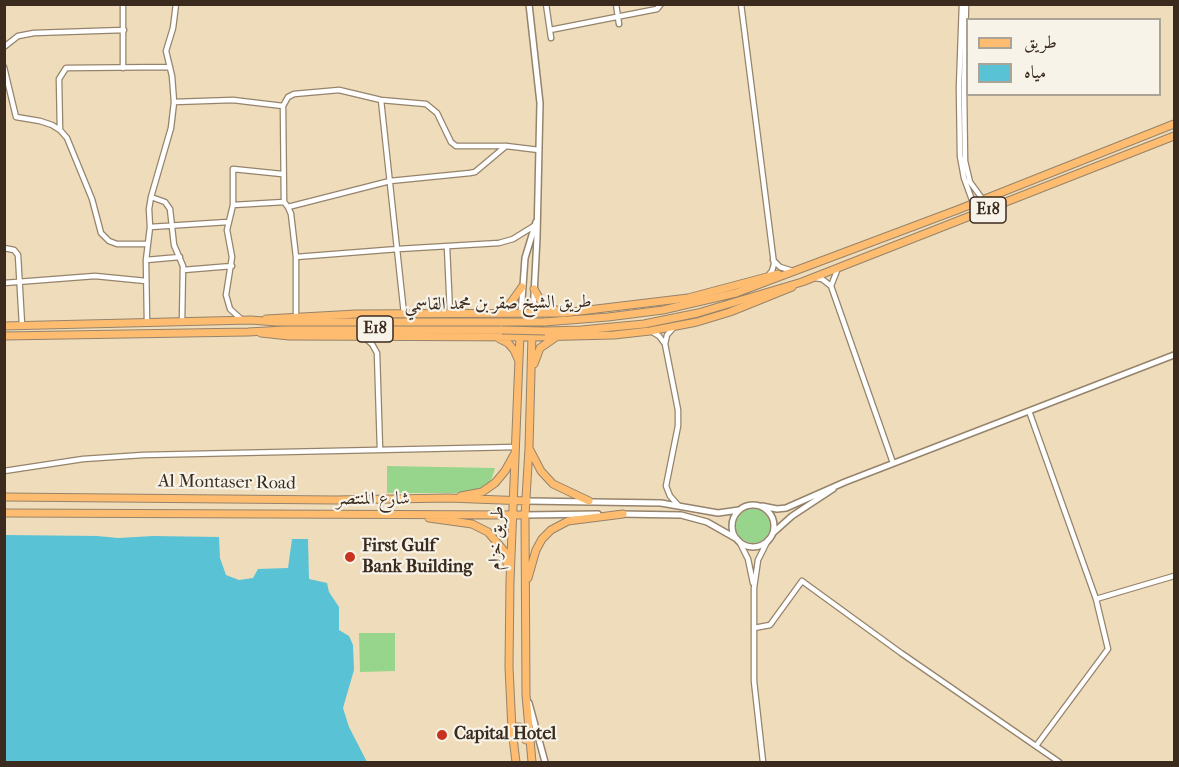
<!DOCTYPE html>
<meta charset="utf-8">
<style>
body{margin:0}
#map{position:relative;width:1179px;height:767px;overflow:hidden;background:#efdcba;font-family:"IM FELL French Canon",Amiri,serif}
canvas{display:block}
.frame{position:absolute;inset:0;border:6px solid #3b2a1e;pointer-events:none}
.legend{position:absolute;left:966px;top:18px;width:195px;height:78px;box-sizing:border-box;background:#f7f3e8;border:2px solid #aca397;margin:0;padding:8px 10px;list-style:none;font-size:18px;color:#3b2a1e}
.legend li{display:flex;align-items:center;gap:12px;height:30px}
.legend b{width:30px;border:2px solid #aca397}
</style>
<div id="map">
<canvas width="1179" height="767"></canvas>
<div class="frame"></div>
<ul class="legend">
<li><b style="height:8px;background:#fdbc6f"></b>طريق</li>
<li><b style="height:16px;background:#59c2d5"></b>مياه</li>
</ul>
</div>
<script>
const context = document.querySelector('canvas').getContext('2d');
context.lineJoin = 'round';
function fill(path, color) { context.fillStyle = color; context.fill(path, 'evenodd'); }
const poly = rows => new Path2D(rows.map(r => 'M' + r).join(''));
function stroke(path, color, width, dash) { context.strokeStyle = color; context.lineWidth = width; context.lineCap = dash ? 'butt' : 'round'; context.setLineDash(dash || []); context.stroke(path); }
function label(font, color, halo, rows, align = 'center') {
  context.font = font + ' "IM FELL French Canon",Amiri,serif'; context.lineWidth = 4.5; context.setLineDash([]); context.textBaseline = 'middle'; context.strokeStyle = halo; context.fillStyle = color; for (const [text, x, y, turn = 0] of rows) {
    context.save(); context.translate(x, y); context.rotate((+turn || 0) * Math.PI / 180); context.textAlign = isNaN(turn) ? turn : align; if (halo) context.strokeText(text, 0, 0); context.fillText(text, 0, 0); context.restore();
  }
}
fill(poly([
 [387,466,495,468,491,481,482,489,470,493,387,493],
 '736 526a17 17 0 1 1 34 0a17 17 0 1 1-34 0Z',
 [359,633,395,633,395,671,360,672]
]), '#96d58b');
fill(poly([
 [5,535,97,536,118,538,153,536,219,537,220,558,226,575,239,580,253,578,258,569,288,568,292,539,308,539,309,579,327,583,329,592,339,607,339,630,349,636,353,645,354,670,343,708,349,727,367,762,5,762]
]), '#59c2d5');
const minor = poly([
 [123,4,123,68],
 [546,4,551,38],
 [616,4,619,24],
 [741,4,774,264,772,271,767,277],
 [962,4,959,87,960,156,964,178,972,200],
 [966,4,964,88,965,161,970,182,981,197],
 [550,30,657,9,661,4],
 [4,47,18,36,34,33,124,30],
 [4,67,16,117,40,121,52,125,60,130,67,138,92,199,101,233,109,241,117,244,146,244],
 [381,100,404,314],
 [174,102,233,100,283,106,288,97,294,94,339,90,381,100,426,104,437,113,451,142,456,146,506,146,539,150],
 [283,106,284,202,288,207,291,214,296,257,296,317],
 [60,130,59,79,66,68,170,67],
 [151,197,165,202,170,209,174,245,183,266,182,322],
 [233,205,284,202],
 [288,207,390,181,470,173,475,172,506,146],
 [150,227,228,222],
 [447,247,450,313],
 [4,248,14,250,18,255,22,325],
 [296,257,398,249,499,243,513,239,534,226],
 [146,260,180,257],
 [773,260,780,267,793,271],
 [838,268,831,286,893,463],
 [183,270,232,266],
 [815,278,822,279,831,286],
 [4,283,95,276,146,281],
 [241,319,230,309,226,295,232,257,227,230,233,205,233,169,282,174],
 [147,323,146,260,150,227,149,209,151,197,171,128,174,102,172,76,166,51,173,28,176,4],
 [651,331,659,336,665,344,678,410,678,426,666,486,670,496,678,505],
 [365,338,372,344,377,353,380,450],
 [665,344,667,335,675,326],
 [1029,411,1096,599,1108,649,1036,746],
 [4,471,83,459,143,455,516,447],
 [739,541,748,559,753,583],
 [1096,599,1174,576],
 [754,628,770,625,802,581,901,653,1059,762],
 [763,762,754,681,754,588,758,560,768,540]
]);
const tertiary = poly([
 [529,4,540,103,537,237,533,315],
 [521,314,525,258,536,222],
 [527,501,661,503,718,513,739,510],
 '732 526a21 21 0 1 1 42 0a21 21 0 1 1-42 0Z',
 [762,506,777,509,786,508,845,482,1174,355],
 [619,514,681,515,707,522,737,539],
 [525,515,598,514],
 [773,533,792,516,833,489],
 [529,703,545,762]
]);
const primary = poly([
 [534,289,542,303,558,311],
 [498,313,507,308,522,287],
 [266,319,356,314,563,313,688,298,778,274],
 [261,333,289,336,532,337,614,335,650,331,697,322,730,312,792,287],
 [498,338,508,343,514,350,518,359],
 [534,364,540,348,556,337],
 [530,450,541,471,553,484,589,501],
 [461,496,482,492,495,483,505,471,515,453],
 [4,497,336,500,448,498,527,501],
 [4,513,525,515],
 [429,518,472,524,488,532,505,552,507,564],
 [528,578,536,550,542,539,551,530,568,521,623,514],
 [512,727,520,727,524,730,526,740],
 [516,762,512,730,509,667,510,581,520,334],
 [532,762,526,695,525,515,529,448,532,334]
]);
const trunk = poly([
 [544,322,608,317,663,310,736,293,957,210,1174,124],
 [4,326,251,320,276,322,502,322],
 [545,331,581,330,644,324,698,313,802,282,1174,136],
 [4,336,248,332,285,330,502,330]
]);
stroke(minor, '#95836c', 7);
stroke(tertiary, '#95836c', 8);
stroke(primary, '#95836c', 9);
stroke(trunk, '#95836c', 9);
stroke(minor, '#fff', 4.5);
stroke(tertiary, '#fff', 5);
stroke(primary, '#fdbc6f', 7);
stroke(trunk, '#fdbc6f', 7);
const trunkBridge = poly([
 [502,322,544,322],
 [502,330,545,331]
]);
stroke(trunkBridge, '#95836c', 9, []);
stroke(trunkBridge, '#fdbc6f', 7);
for (const [x, y, r, color] of [
 [350,557,6,"#c8321e"],
 [442,735,6,"#c8321e"]
]) { const dot = new Path2D(); dot.arc(x, y, r, 0, 2 * Math.PI); context.fillStyle = color; context.fill(dot); stroke(dot, '#f7f3e8', 2); }
for (const [x, y, w] of [
 [988,210,36],
 [375,329,36]
]) { const box = new Path2D(); box.roundRect(x - w / 2, y - 13, w, 26, 4.5); context.fillStyle = '#f7f3e8'; context.fill(box); stroke(box, '#3b2a1e', 1.5); }
label('bold 16px', '#3b2a1e', null, [
 ["E18",988,210],
 ["E18",375,329]
]);
label('18px', '#3b2a1e', '#f7f3e8', [
 ["طريق الشيخ صقر بن محمد القاسمي",498,304,-1],
 ["Al Montaser Road",227,483,1],
 ["شارع المنتصر",373,500],
 ["طريق خزام",497,538,-87]
]);
label('bold 18px', '#3b2a1e', '#f7f3e8', [
 ["First Gulf",362,547],
 ["Bank Building",362,568],
 ["Capital Hotel",454,735]
], 'left');
</script>
